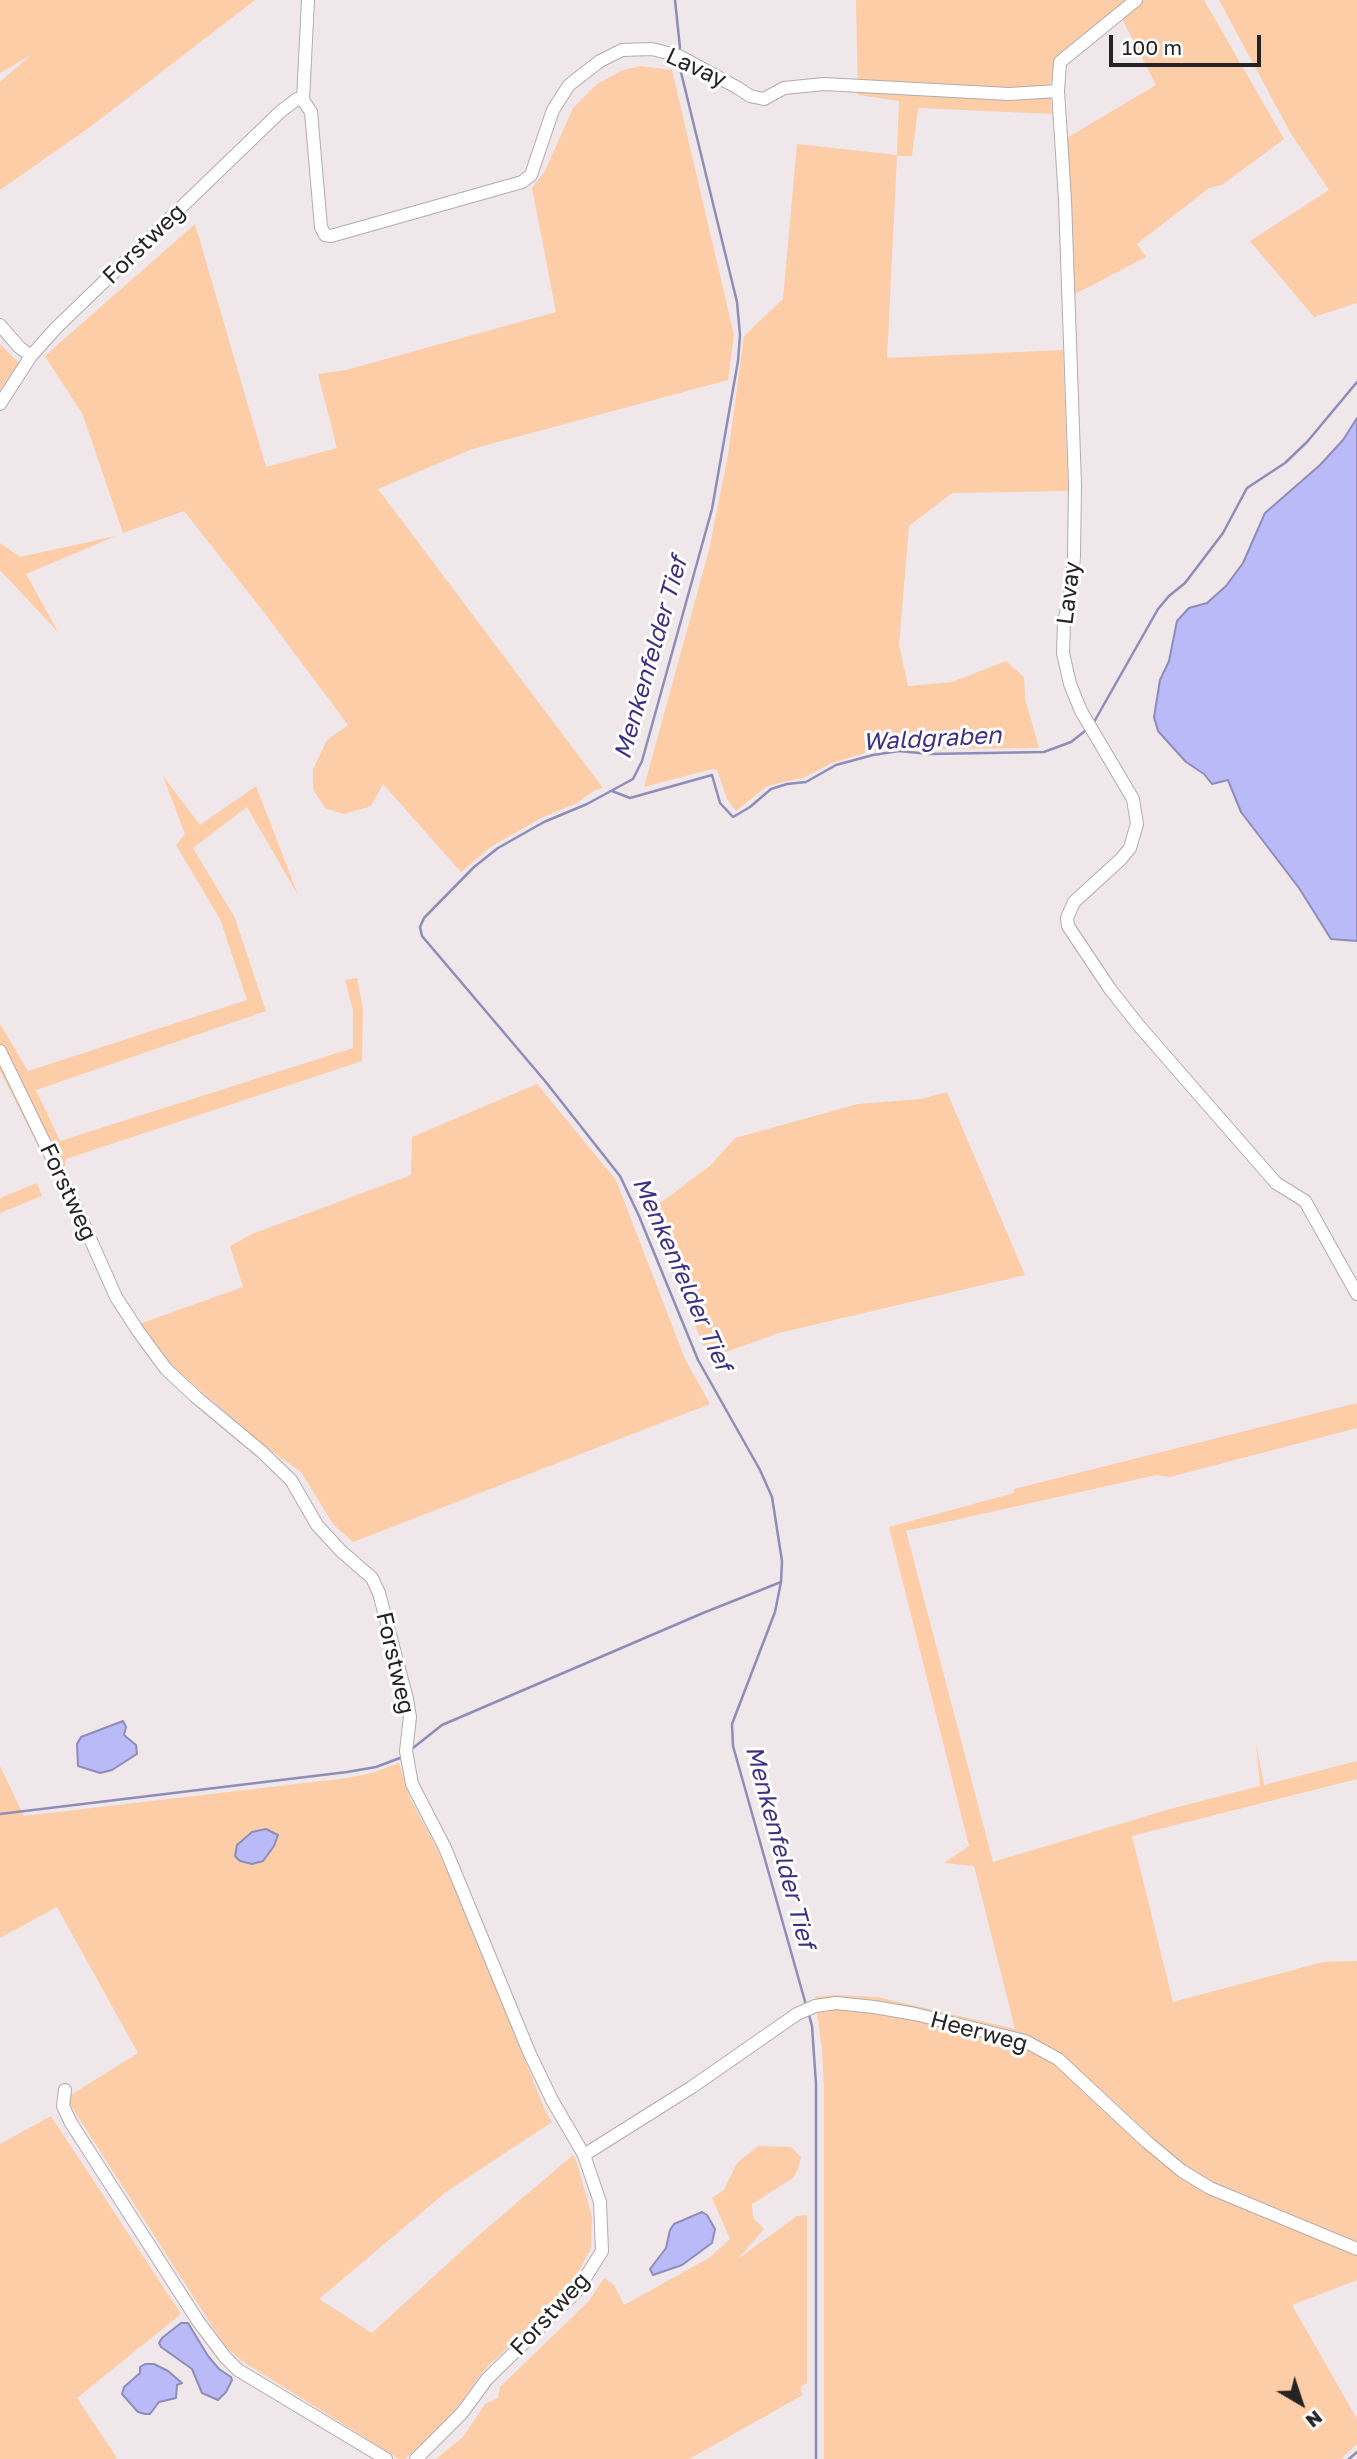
<!DOCTYPE html>
<style>
body{margin:0}
#map{position:relative;width:1357px;height:2459px;overflow:hidden;background:#efe7ea;font-family:"Golos Text",sans-serif}
canvas{display:block}
.north{position:absolute;left:1266px;top:2368px;width:70px;height:70px;-webkit-text-stroke:5px #fff;paint-order:stroke;rotate:141deg;font-size:19px;font-weight:700;line-height:28px;text-align:center;color:#262324}
.north::after{content:'';display:block;margin:auto;width:24px;height:32px;background:#262324;clip-path:polygon(50% 0,100% 100%,50% 72%,0 100%)}
.scale{position:absolute;left:1109px;top:35px;width:152px;height:32px;box-sizing:border-box;border:4px solid #262324;border-top:0;padding-left:9px;font-size:21px;line-height:24px;white-space:nowrap;color:#262324;-webkit-text-stroke:5px #fff;paint-order:stroke}
</style>
<div id="map">
<canvas width="1357" height="2459"></canvas>
<div class="north">N</div>
<div class="scale">100 m</div>
</div>
<script>
const context = document.querySelector('canvas').getContext('2d');
context.lineJoin = 'round';
function fill(path, color) { context.fillStyle = color; context.fill(path, 'evenodd'); }
const poly = rows => new Path2D(rows.map(r => 'M' + r).join(''));
function stroke(path, color, width, dash) { context.strokeStyle = color; context.lineWidth = width; context.lineCap = dash ? 'butt' : 'round'; context.setLineDash(dash || []); context.stroke(path); }
function label(font, color, halo, rows, align = 'center') {
  context.font = font + ' "Golos Text",sans-serif'; context.lineWidth = 6; context.setLineDash([]); context.textBaseline = 'middle'; context.strokeStyle = halo; context.fillStyle = color; for (const [text, x, y, turn = 0] of rows) {
    context.save(); context.translate(x, y); context.rotate((+turn || 0) * Math.PI / 180); context.textAlign = isNaN(turn) ? turn : align; if (halo) context.strokeText(text, 0, 0); context.fillText(text, 0, 0); context.restore();
  }
}
fill(poly([
 [0,0,255,0,90,127,0,190,0,82,31,55,0,73],
 [856,0,1204,0,1284,139,1222,185,1209,188,1137,244,1146,257,1075,294,1065,139,1156,85,1121,17,1059,63,1050,83,1052,114,918,108,912,156,897,156,887,358,1063,350,1068,491,952,493,909,526,899,645,908,686,952,682,1006,661,1024,677,1025,698,1039,748,929,749,904,747,871,751,832,763,805,777,767,786,736,811,727,799,717,770,712,769,644,787,709,550,728,455,744,336,783,299,797,144,897,155,899,101,858,95],
 [1219,0,1357,0,1357,303,1314,317,1250,241,1329,190,1290,132],
 [641,66,672,70,734,335,728,380,472,449,378,489,603,788,595,790,577,803,541,818,492,846,461,872,383,784,371,806,344,814,325,808,313,789,313,769,327,740,348,725,263,611,184,511,123,533,83,415,45,356,195,224,266,467,337,448,318,374,346,370,556,312,532,188,545,171,573,108,597,84,623,70],
 [0,344,19,363,0,390],
 [116,536,26,574,58,632,0,570,0,543,20,557],
 [163,776,200,825,256,786,298,895,247,807,193,848,235,918,266,1011,36,1090,60,1141,353,1048,353,1010,345,980,357,978,363,1009,362,1061,66,1159,60,1189,0,1071,0,1024,28,1071,247,1000,220,919,176,845,185,834],
 [537,1084,616,1180,685,1359,710,1404,353,1542,333,1524,301,1472,266,1447,171,1365,139,1324,243,1287,230,1246,252,1234,411,1175,412,1137],
 [947,1092,1025,1275,779,1333,709,1358,647,1213,711,1165,735,1138,858,1104,921,1099],
 [37,1183,42,1196,0,1213,0,1198],
 [1357,1403,1357,1428,1170,1477,1156,1475,906,1531,993,1862,1170,1809,1260,1786,1256,1743,1264,1785,1357,1761,1357,1779,1132,1836,1173,2002,1323,1962,1357,1961,1357,2280,1292,2305,1357,2419,1357,2444,1341,2459,824,2459,824,2090,822,2049,815,1997,834,1995,877,1997,1015,2029,974,1866,944,1863,969,1846,889,1527,1014,1493,1014,1489],
 [399,1763,409,1796,437,1849,467,1916,545,2110,552,2122,446,2192,319,2299,372,2333,479,2235,573,2155,577,2163,592,2217,591,2248,571,2286,484,2370,447,2422,405,2459,399,2459,242,2361,225,2346,66,2098,138,2053,57,1907,0,1938,0,1766,24,1816,347,1778,372,1773],
 [51,2116,181,2314,77,2398,117,2458,115,2459,0,2459,0,2144],
 [758,2146,791,2147,801,2157,798,2169,793,2178,752,2204,753,2218,764,2229,738,2259,797,2216,807,2215,807,2383,800,2387,803,2395,689,2459,436,2459,463,2437,485,2404,498,2398,500,2387,589,2301,604,2278,614,2285,624,2305,709,2258,730,2239,712,2198,724,2190,737,2163]
]), '#fccda7');
const water = poly([
 [1357,418,1357,941,1331,939,1299,888,1241,812,1228,780,1212,784,1204,774,1186,762,1158,731,1154,717,1160,680,1169,661,1177,621,1189,608,1207,603,1226,586,1243,563,1265,513,1320,465,1343,440,1357,418],
 [123,1721,126,1727,124,1735,136,1745,137,1754,112,1770,100,1773,78,1766,77,1744,81,1737,123,1721],
 [266,1829,278,1835,274,1846,263,1861,252,1864,240,1861,235,1856,237,1845,252,1832,266,1829],
 [702,2212,707,2215,715,2229,712,2243,682,2265,653,2275,650,2269,666,2248,670,2230,674,2224,702,2212],
 [181,2323,188,2323,208,2356,219,2369,231,2377,232,2380,226,2392,218,2400,202,2393,192,2369,161,2347,159,2343,162,2338,181,2323],
 [145,2364,154,2364,168,2371,182,2383,177,2385,176,2398,159,2402,150,2414,145,2414,138,2412,122,2394,124,2387,140,2373,140,2367,145,2364]
]);
fill(water, '#babaf8');
stroke(water, '#8e8db8', 2);
stroke(poly([
 [675,0,680,48],
 [679,64,737,302,740,335,738,361,712,509,642,761,633,779,587,804,544,822,498,848,474,867,424,918,420,927,422,936,545,1081,620,1176,639,1216,698,1360,760,1470,772,1497,782,1561,781,1582,775,1612,732,1724,733,1746,806,2005],
 [1094,722,1158,609,1169,596,1185,583,1223,533,1247,488,1285,463,1307,442,1357,382],
 [612,791,630,798,712,775,720,803,733,817,750,807,771,789,787,784,806,782,836,765,873,755,899,751,929,754,1044,752,1071,742,1085,731],
 [413,1748,442,1725,703,1613,781,1582],
 [0,1814,347,1772,376,1767,400,1758],
 [809,2015,812,2026,816,2084,816,2459],
 [1349,2459,1357,2452]
]), '#8e8db8', 2.5);
const street = poly([
 [1058,91,1060,62,1136,0],
 [303,100,308,0],
 [0,325,19,347,31,356],
 [0,404,31,356,56,328,280,112,297,99,303,100,311,112,321,227,325,235,331,236,522,182,531,175,553,110,569,85,600,61,622,50,652,49,679,56,738,88,750,96,764,99,784,88,824,84,1009,94,1058,91,1065,200,1075,485,1074,556,1071,590,1064,622,1063,653,1070,684,1081,711,1133,799,1137,824,1130,848,1121,859,1074,902,1067,918,1068,926,1110,989,1140,1027,1276,1183,1305,1201,1357,1294],
 [0,1051,81,1218,116,1297,138,1331,166,1369,196,1397,262,1452,291,1480,317,1525,341,1551,372,1578,379,1593,407,1699,410,1717,406,1751,412,1784,445,1848,529,2052,552,2100,584,2155,600,2202,602,2251,577,2291,487,2379,462,2413,416,2459],
 [65,2090,63,2106,71,2123,198,2321,225,2357,238,2370,386,2459],
 [584,2155,692,2087,797,2014,815,2006,836,2003,874,2007,915,2014,1025,2041,1058,2059,1147,2142,1182,2171,1210,2188,1357,2249]
]);
stroke(street, '#b3abae', 14);
stroke(street, '#fff', 12);
label('23px', '#262324', '#fff', [
 ["Lavay",696,68,25],
 ["Forstweg",144,244,-44],
 ["Lavay",1069,593,-83],
 ["Forstweg",68,1192,65],
 ["Forstweg",395,1663,77],
 ["Heerweg",979,2032,15],
 ["Forstweg",550,2314,-47]
]);
label('italic 24px', '#3c3086', '#fff', [
 ["Menkenfelder Tief",651,658,-74],
 ["Waldgraben",932,739,-3],
 ["Menkenfelder Tief",682,1274,66],
 ["Menkenfelder Tief",780,1847,75]
]);
</script>
